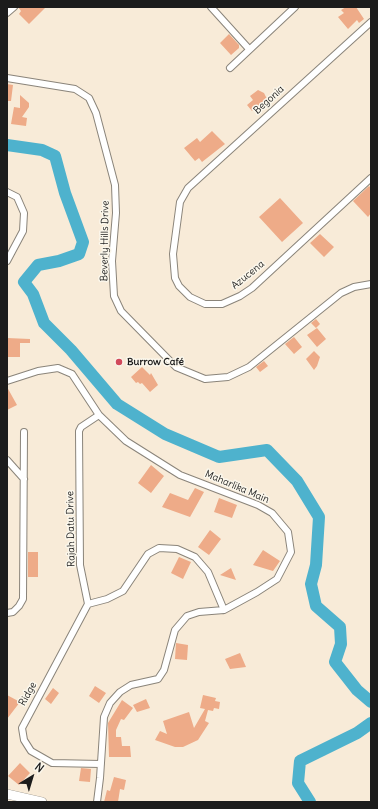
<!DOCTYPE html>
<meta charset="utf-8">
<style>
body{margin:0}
#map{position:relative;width:378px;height:809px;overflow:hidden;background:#f8ebd8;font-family:Delius,sans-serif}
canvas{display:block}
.frame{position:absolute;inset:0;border:8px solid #1c1c1c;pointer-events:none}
.north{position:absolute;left:12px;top:757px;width:40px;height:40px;-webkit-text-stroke:3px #fbf7ec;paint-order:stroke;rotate:38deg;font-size:11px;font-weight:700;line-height:16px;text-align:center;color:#1c1c1c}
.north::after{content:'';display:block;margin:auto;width:14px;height:18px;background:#1c1c1c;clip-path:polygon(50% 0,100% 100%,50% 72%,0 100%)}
</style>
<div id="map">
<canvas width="378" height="809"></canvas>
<div class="frame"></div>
<div class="north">N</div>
</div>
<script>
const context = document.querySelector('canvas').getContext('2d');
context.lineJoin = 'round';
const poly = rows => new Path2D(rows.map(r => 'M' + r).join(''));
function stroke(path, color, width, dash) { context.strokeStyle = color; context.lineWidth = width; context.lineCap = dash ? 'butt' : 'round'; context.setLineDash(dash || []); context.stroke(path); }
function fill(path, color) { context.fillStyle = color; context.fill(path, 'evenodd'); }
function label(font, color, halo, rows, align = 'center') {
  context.font = font + ' Delius,sans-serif'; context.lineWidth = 3; context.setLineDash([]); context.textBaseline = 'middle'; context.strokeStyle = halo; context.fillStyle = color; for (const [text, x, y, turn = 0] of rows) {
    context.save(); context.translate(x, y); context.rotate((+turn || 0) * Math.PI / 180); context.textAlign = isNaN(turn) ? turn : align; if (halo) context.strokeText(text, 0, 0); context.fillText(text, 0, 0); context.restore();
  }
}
stroke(poly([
 [7,145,42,150,55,156,65,193,83,242,79,254,59,261,38,265,24,282,33,294,44,323,71,350,117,404,165,434,219,457,267,450,297,481,319,517,316,565,311,584,316,606,340,627,341,644,335,662,357,690,371,702],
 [310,802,298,783,300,761,357,733,371,723]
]), '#4eb2cd', 12);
fill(poly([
 [18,7,46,7,29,24,19,14,21,11],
 [346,7,356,7,364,19,359,23,357,20,348,29,338,17,344,13,341,10],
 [229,34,239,45,239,48,231,55,220,43],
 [7,84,13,85,11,101,7,101],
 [258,90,264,93,267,99,252,111,247,105,253,100,250,96],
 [20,95,29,103,29,107,22,117,27,118,26,126,11,124,14,107,20,108],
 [212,131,225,144,202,162,199,158,195,161,184,148,197,138,200,142],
 [369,186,371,188,371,213,368,217,353,201],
 [280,198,303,223,282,242,259,217],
 [320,234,334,247,324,257,310,243],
 [316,319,320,324,316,328,311,323],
 [317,328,326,339,317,347,307,335],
 [294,337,302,347,294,354,285,344],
 [7,338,30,339,30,343,20,343,20,357,7,357],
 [314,351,320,357,317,366,314,370,306,359],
 [264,361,268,366,260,372,256,367],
 [142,367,150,375,151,373,158,385,150,392,142,383,140,384,138,382,136,383,131,377],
 [7,387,17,405,7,410],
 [151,465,164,476,151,493,138,483],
 [195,488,204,492,190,517,162,507,170,493,188,500],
 [219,498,237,505,232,518,214,512],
 [210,530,221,539,209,555,198,547],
 [263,550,280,561,273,571,253,565],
 [28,552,38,552,38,577,28,577],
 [179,557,191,562,183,579,171,573],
 [231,568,236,580,220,575],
 [176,643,188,645,187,660,175,659],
 [240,653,246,667,230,669,225,659],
 [95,686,106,693,99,703,89,696],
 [53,688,59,693,51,704,45,699],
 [7,695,20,702,7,719],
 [203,695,216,698,215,701,220,702,219,709,214,708,213,711,208,710,205,721,209,723,198,740,183,747,175,747,155,740,160,731,167,734,163,721,189,712,194,728,205,709,200,708],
 [146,699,150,708,137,712,133,705],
 [122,700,133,708,124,720,121,719,116,730,116,737,121,737,122,746,130,746,131,757,109,757,108,723],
 [20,763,30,773,19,785,8,776],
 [81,768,91,769,90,782,79,781],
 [114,777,126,780,124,790,120,789,118,802,104,802,107,790,110,791]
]), '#eeab88');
const minor = poly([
 [211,7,249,49],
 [7,13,14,7],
 [371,22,188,188,180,202,173,254,175,278,179,286,190,297,205,304,222,304,240,296,252,288,371,178],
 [230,68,295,7],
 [7,78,75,89,89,98,96,113,115,185,116,213,112,261,114,296,121,311,176,367,205,379,228,377,249,367,341,293,354,287,371,284],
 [7,192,17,197,24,213,23,231,7,261],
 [7,381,38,371,58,368,72,374,99,415,126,441,180,475,258,505,272,513,288,532,291,552,277,579,257,592,224,610,199,612,187,616,175,630,164,670,158,679,131,685,120,692,110,703,104,717,100,778,97,802],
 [99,415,81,427,79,431,80,565,88,604,107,599,123,591,148,554,159,548,177,549,195,557,208,572,224,610],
 [7,460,24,479],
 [88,604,22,728,24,740,31,751,52,763,101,764],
 [7,613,13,612,19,606,23,599,24,432]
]);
const secondary = poly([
 [7,794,42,802]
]);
stroke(minor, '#8a847a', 8);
stroke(secondary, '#8a847a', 10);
stroke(minor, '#fff', 6);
stroke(secondary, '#fff', 9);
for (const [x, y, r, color] of [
 [119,362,4,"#d1495b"]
]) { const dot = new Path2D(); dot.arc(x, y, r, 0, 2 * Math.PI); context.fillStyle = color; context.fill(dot); stroke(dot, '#fbf7ec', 1.5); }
label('10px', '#1c1c1c', '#fbf7ec', [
 ["Begonia",269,100,-42],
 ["Beverly Hills Drive",105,241,-89],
 ["Azucena",248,275,-39],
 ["Maharlika Main",237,487,23],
 ["Rajah Datu Drive",71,529,-91],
 ["Ridge",28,694,-61]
]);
label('bold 10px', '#1c1c1c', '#fbf7ec', [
 ["Burrow Café",127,362]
], 'left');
</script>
